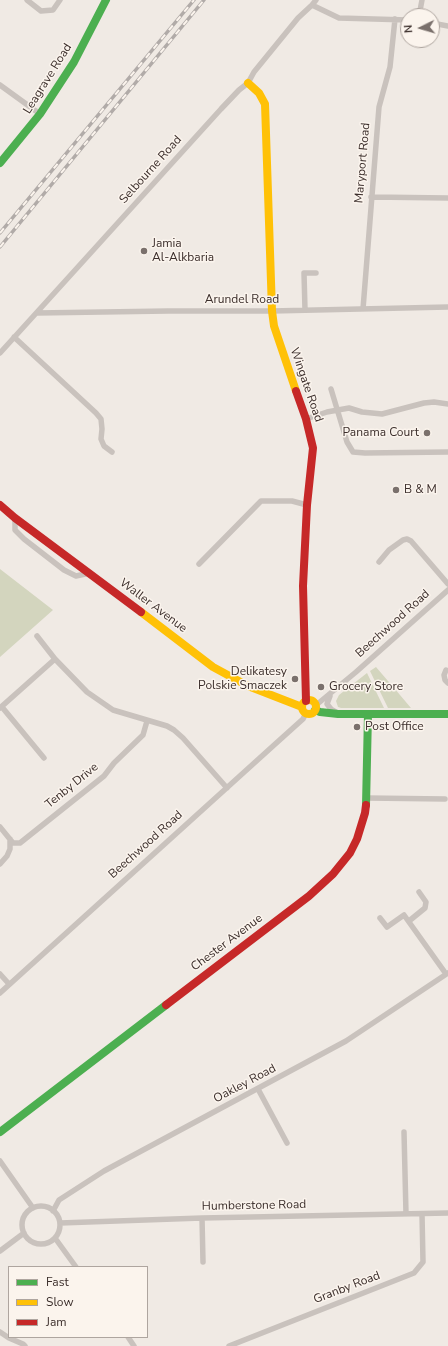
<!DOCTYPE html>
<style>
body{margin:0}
#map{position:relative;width:448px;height:1346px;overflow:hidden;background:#f0eae4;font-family:"Nunito Sans",sans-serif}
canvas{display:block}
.legend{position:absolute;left:8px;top:1266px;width:140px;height:72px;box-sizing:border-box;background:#fbf4ed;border:1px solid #aea59f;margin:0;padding:5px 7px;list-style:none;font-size:12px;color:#3b2e2b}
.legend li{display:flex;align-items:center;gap:8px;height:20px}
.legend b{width:20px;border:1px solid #aea59f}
.north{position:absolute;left:400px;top:8px;width:40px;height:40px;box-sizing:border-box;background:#fbf4ed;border:1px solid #aea59f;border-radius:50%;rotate:265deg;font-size:11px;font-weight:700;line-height:16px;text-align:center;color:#3b2e2b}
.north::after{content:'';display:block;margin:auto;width:14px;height:18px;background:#7a706c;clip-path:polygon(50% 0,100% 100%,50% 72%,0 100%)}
</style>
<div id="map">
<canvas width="448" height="1346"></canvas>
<ul class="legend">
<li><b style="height:5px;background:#4caf50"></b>Fast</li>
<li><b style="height:5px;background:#ffc107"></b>Slow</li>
<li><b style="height:5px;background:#c62828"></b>Jam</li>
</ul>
<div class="north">N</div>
</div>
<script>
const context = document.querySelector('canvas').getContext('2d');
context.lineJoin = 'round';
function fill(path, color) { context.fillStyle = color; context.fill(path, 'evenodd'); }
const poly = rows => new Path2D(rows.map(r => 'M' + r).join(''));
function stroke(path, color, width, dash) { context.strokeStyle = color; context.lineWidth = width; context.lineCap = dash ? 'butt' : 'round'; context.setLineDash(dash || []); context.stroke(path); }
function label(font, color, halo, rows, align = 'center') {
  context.font = font + ' "Nunito Sans",sans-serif'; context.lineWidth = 3; context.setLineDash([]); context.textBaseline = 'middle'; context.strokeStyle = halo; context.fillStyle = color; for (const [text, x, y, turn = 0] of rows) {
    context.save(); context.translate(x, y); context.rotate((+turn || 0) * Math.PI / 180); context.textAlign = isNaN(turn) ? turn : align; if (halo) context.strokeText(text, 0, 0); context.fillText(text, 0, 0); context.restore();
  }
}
fill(poly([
 [0,569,53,610,0,657],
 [376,667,400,695,411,708,388,708,370,671],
 [367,673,384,708,341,708,338,707,336,701,339,695]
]), '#d3d5be');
stroke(poly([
 [27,0,41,11,53,10,60,0],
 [312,5,339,18,408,20],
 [419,16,422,0],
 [432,23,448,26],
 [0,85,40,114],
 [371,197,448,198],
 [363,309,379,107,390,67,395,19],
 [305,310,304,273,316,273],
 [37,313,168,311,272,311,448,307],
 [14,337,96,413,101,419,102,429,101,439,104,446,112,452],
 [0,353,221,109,239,90,248,83,254,72,298,18,312,5,316,0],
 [331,389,347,442,353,452,365,453,448,452],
 [306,419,327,412,349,408,362,412,382,414,424,403,434,402,448,404],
 [15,518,15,530,24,539,64,570,76,576,90,573],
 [379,562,389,550,403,540,407,539,411,541,448,584],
 [199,564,261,501,292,501,307,505],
 [37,636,55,659,87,692,113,710,167,726,174,730,183,738,227,788],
 [446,670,444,675,445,680,448,683],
 [330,696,327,704,331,709,336,712],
 [315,706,356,672,448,590],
 [2,707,44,758],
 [0,708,55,659],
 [367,798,445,799],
 [0,827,13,843,20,843,104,776,114,763,143,735,147,721],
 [0,864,7,856,10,849,10,839],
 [380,918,387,927,404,915,446,974],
 [409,921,425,908,426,902,419,892],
 [0,974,9,984],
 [0,993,273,746,303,719,306,713],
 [258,1089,287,1143],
 [404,1132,406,1214],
 [0,1161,33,1208],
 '22 1225a19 19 0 1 1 38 0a19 19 0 1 1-38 0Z',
 [53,1211,59,1200,104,1171,346,1041,448,973],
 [202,1218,203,1262],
 [60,1223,202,1218,448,1213],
 [55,1238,76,1267],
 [0,1251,24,1233],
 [0,1332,9,1338,23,1344,25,1346],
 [128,1337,134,1346],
 [229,1346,414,1273,423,1262,422,1214]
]), '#c9c2bd', 5.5);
stroke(poly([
 [0,163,40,114,74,62,106,0],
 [315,710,320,712,338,714,448,714],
 [366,805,368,714],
 [0,1132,166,1005]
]), '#4caf50', 8);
stroke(poly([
 [248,83,259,93,265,104,272,311,274,326,296,391],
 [141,612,213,667,248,686,302,707],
 '302 707a7 7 0 1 1 14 0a7 7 0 1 1-14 0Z'
]), '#ffc107', 8);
stroke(poly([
 [296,391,306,419,313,448,307,505,303,586,306,701],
 [0,505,15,518,141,612],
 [166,1005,309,896,333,874,350,853,357,839,365,813,366,805]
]), '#c62828', 8);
const rail = poly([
 [0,233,194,0],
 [0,247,204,0]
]);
stroke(rail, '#b1aba8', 3.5);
stroke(rail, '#fbf4ed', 2, [6]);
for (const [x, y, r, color] of [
 [144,251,4,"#7a706c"],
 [427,433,4,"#7a706c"],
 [396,490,4,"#7a706c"],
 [295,679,4,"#7a706c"],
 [321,687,4,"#7a706c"],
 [357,727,4,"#7a706c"]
]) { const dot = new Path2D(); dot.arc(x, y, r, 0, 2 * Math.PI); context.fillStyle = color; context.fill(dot); stroke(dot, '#fbf4ed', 1.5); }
label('12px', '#3b2e2b', '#fbf4ed', [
 ["Leagrave Road",48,79,-58],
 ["Maryport Road",363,163,-85],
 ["Selbourne Road",151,170,-48],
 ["Arundel Road",242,300],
 ["Wingate Road",306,385,71],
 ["Waller Avenue",153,606,37],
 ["Beechwood Road",393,624,-42],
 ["Tenby Drive",72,786,-39],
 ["Beechwood Road",146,845,-42],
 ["Chester Avenue",227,943,-37],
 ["Oakley Road",245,1084,-28],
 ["Humberstone Road",254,1206,-1],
 ["Granby Road",347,1288,-21]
]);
label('12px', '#3b2e2b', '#fbf4ed', [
 ["Jamia",152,244],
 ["Al-Alkbaria",152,258],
 ["Panama Court",419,433,"right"],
 ["B & M",404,490],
 ["Delikatesy",287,672,"right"],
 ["Polskie Smaczek",287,686,"right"],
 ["Grocery Store",329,687],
 ["Post Office",365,727]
], 'left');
</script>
